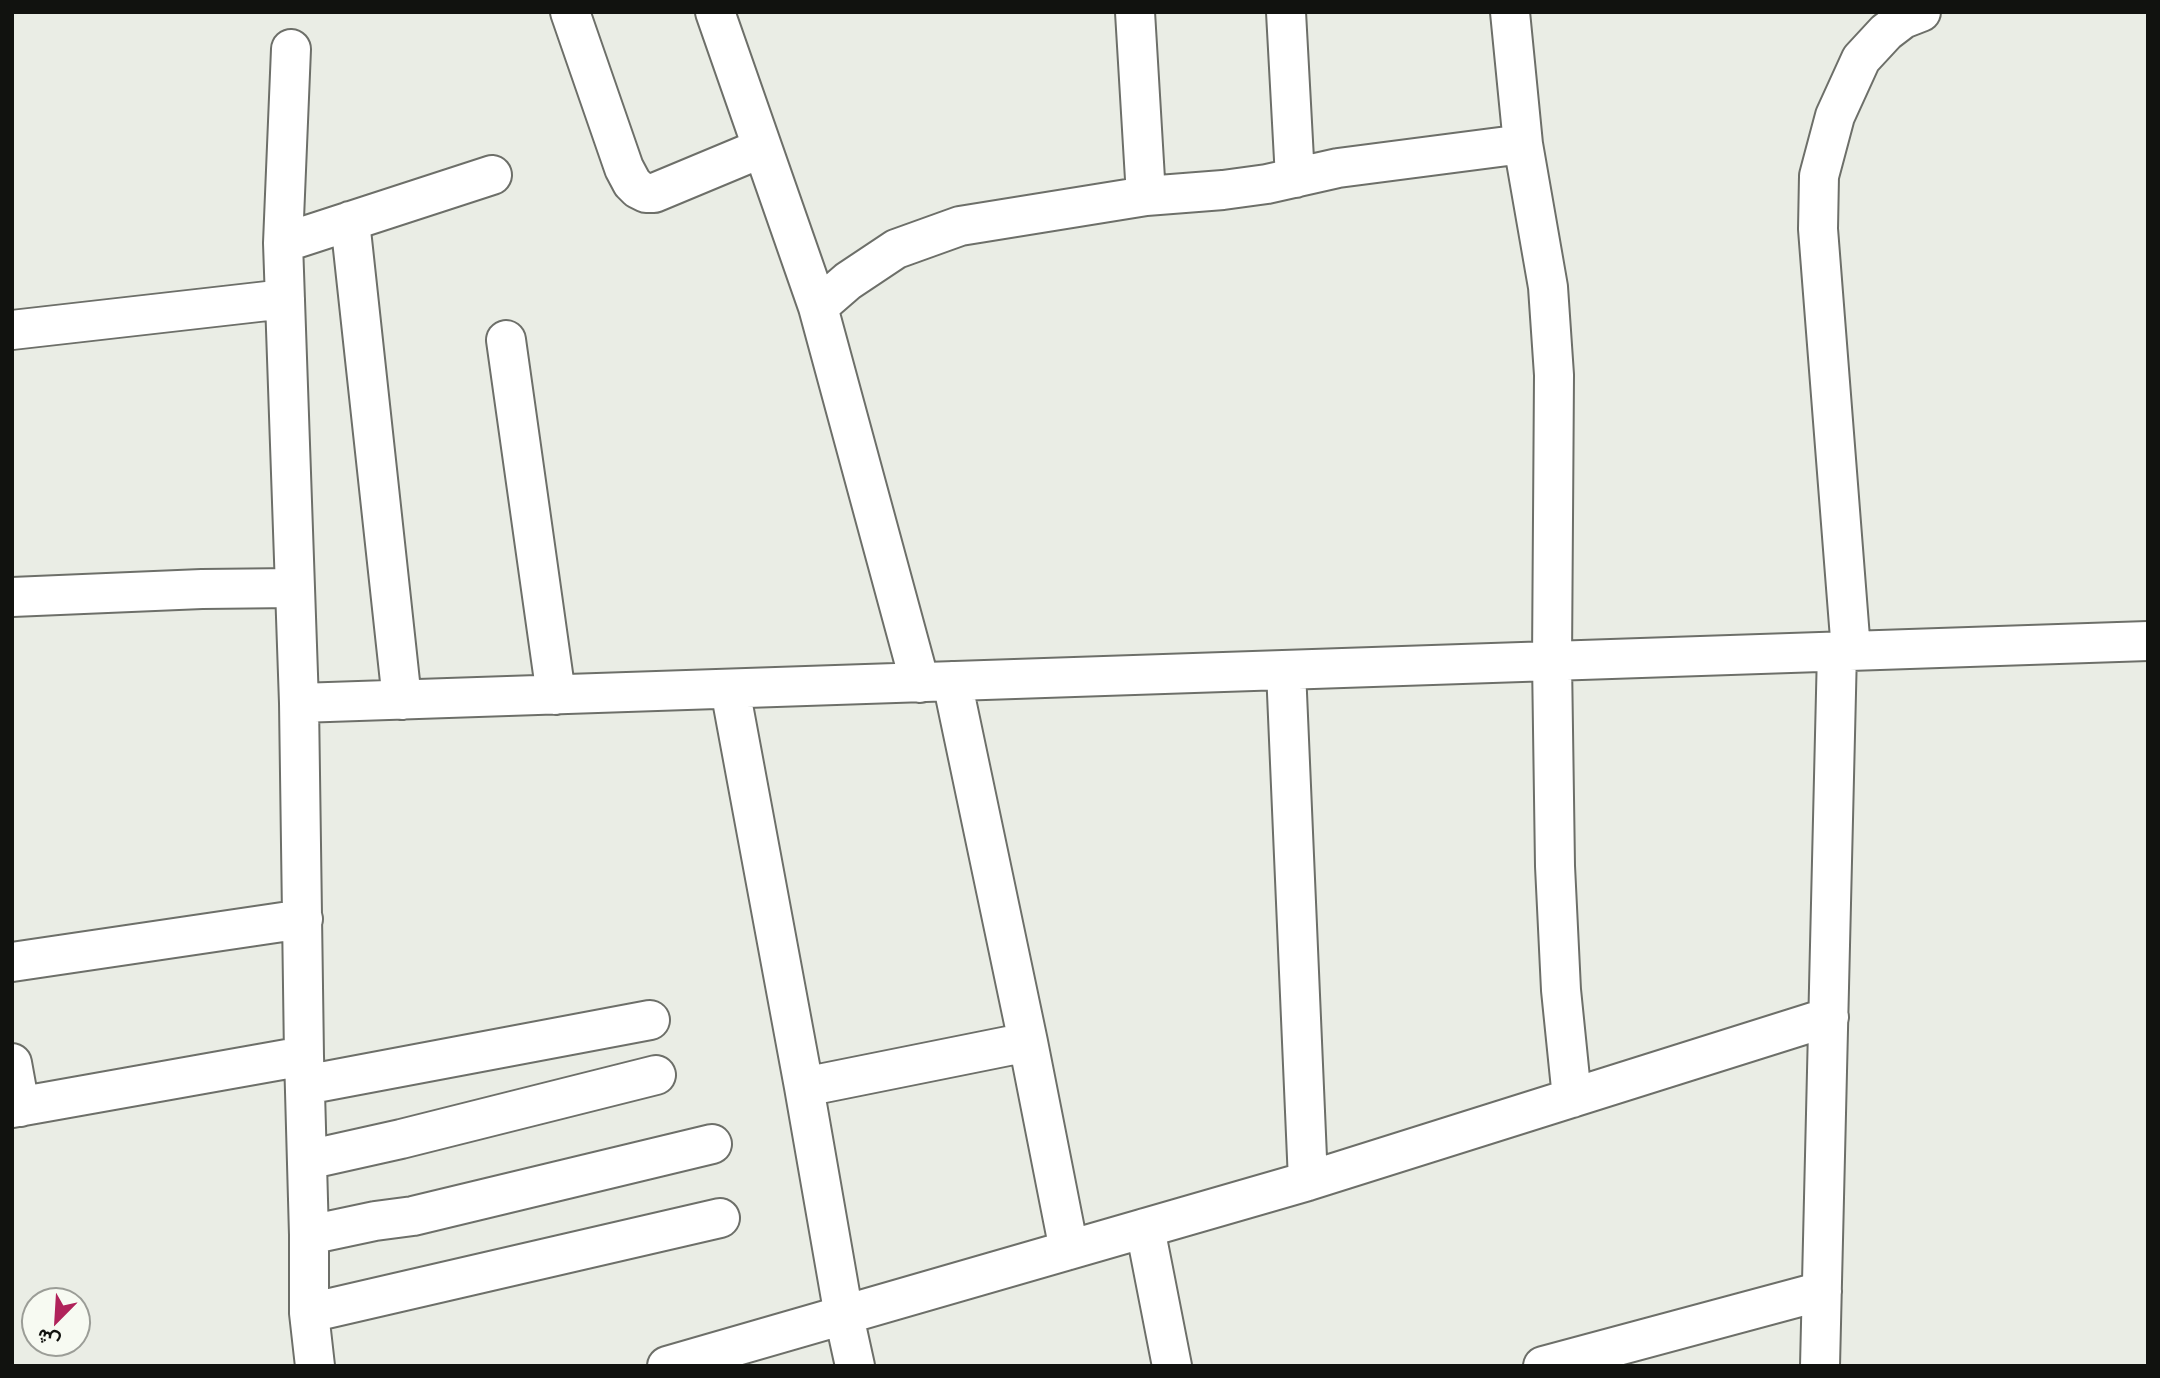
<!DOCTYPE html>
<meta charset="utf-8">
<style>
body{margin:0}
#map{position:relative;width:2160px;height:1378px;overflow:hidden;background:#eaede5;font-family:Raleway,Vazirmatn,sans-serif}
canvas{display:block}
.frame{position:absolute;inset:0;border:14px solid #11120f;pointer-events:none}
.north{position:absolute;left:21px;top:1287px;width:70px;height:70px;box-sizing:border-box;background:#f7faf2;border:2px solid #9b9d97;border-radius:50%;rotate:204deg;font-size:19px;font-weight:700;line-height:28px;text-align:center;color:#11120f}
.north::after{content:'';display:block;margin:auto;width:24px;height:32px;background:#b0225a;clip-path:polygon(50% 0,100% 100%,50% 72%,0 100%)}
</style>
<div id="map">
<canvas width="2160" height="1378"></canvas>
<div class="frame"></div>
<div class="north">ش</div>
</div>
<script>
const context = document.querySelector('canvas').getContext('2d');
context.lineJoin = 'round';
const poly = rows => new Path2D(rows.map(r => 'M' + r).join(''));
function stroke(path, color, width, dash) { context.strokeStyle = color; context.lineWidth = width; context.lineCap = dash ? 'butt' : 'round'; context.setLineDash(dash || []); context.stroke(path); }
const minor = poly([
 [570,12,624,168,632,183,638,189,646,193,654,193,762,148],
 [715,12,818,307,920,683],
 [1135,12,1146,196],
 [1286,12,1295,178],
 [1510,12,1523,144,1548,287,1554,375,1552,661,1555,866,1561,990,1572,1098],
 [291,49,283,243,299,703,304,1056,309,1235,309,1313,315,1366],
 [350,221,402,700],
 [283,243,492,175],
 [818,307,848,281,896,249,960,226,1146,196,1223,190,1267,184,1338,168,1523,144],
 [12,330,285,299],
 [506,340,556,695],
 [12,597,202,589,295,588],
 [1851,651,1818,229,1819,176,1835,116,1861,59,1886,32,1903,19,1921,12],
 [1286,670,1308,1181],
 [952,681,1028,1042,1069,1250],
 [730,689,804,1087,844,1316,855,1366],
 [299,703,2148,641],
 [12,962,303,919],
 [12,1063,20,1107],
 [305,1085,650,1020],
 [804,1087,1028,1042],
 [12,1108,304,1056],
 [307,1160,401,1139,656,1075],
 [1145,1228,1172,1366],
 [309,1235,375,1221,413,1216,712,1144],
 [309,1313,720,1218],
 [667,1366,1308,1181,1829,1017],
 [1543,1366,1822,1291],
 [1820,1366,1837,651]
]);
stroke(minor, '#6d6f69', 42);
stroke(minor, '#fff', 38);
</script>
